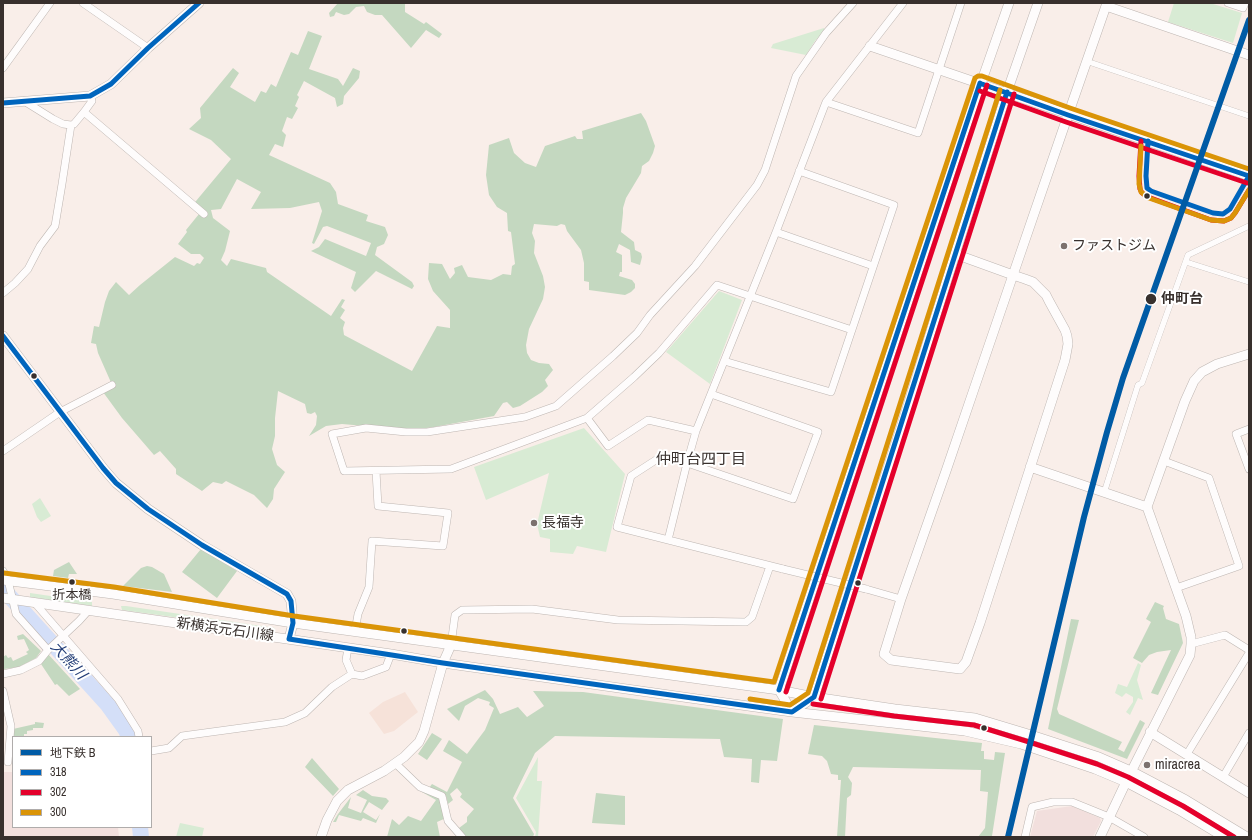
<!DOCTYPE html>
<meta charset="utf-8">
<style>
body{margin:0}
#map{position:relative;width:1252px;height:840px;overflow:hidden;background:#f9eee9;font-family:"Archivo Narrow","Noto Sans JP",sans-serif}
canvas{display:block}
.frame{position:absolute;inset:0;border:4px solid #38302d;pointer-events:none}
.legend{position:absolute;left:12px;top:736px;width:140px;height:92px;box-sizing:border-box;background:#fff;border:1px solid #afacab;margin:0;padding:5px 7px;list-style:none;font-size:12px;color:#38302d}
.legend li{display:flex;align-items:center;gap:8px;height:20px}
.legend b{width:20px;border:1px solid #afacab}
</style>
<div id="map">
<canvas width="1252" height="840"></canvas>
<div class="frame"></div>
<ul class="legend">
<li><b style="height:5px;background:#005ba5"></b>地下鉄 B</li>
<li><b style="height:5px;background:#0065bd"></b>318</li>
<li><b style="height:5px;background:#e4002b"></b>302</li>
<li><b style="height:5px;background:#da9407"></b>300</li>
</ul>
</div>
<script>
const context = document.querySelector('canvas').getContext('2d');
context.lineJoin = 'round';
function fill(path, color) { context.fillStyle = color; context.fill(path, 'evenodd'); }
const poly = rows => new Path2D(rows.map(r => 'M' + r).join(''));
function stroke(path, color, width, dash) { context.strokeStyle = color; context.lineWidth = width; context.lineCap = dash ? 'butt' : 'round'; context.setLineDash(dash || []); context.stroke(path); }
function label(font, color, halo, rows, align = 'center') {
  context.font = font + ' "Archivo Narrow","Noto Sans JP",sans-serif'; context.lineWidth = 4; context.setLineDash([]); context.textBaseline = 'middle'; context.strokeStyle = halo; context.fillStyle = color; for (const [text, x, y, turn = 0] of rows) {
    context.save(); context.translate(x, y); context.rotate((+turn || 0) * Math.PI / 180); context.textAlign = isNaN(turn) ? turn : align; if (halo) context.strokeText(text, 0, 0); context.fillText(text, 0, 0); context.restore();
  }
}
fill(poly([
 [405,692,418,712,394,731,384,734,369,713,383,702]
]), '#f6e2d9');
fill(poly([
 [3,772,13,772,13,827,118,827,119,837,3,837],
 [1072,806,1100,818,1101,821,1093,837,1030,837,1037,811]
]), '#f2dfdd');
fill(poly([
 [1174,3,1210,3,1242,13,1233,43,1168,22],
 [824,28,825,30,815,41,806,55,771,48,773,44],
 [719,291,742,300,710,384,666,352],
 [584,428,625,474,606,552,577,546,573,554,550,552,550,539,540,537,537,524,549,473,486,500,474,467],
 [40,498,51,516,41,522,37,517,32,504],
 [30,593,92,602,92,606,30,597],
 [121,606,126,606,275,628,275,631,122,610],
 [1138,663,1141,665,1137,680,1143,700,1138,698,1130,715,1126,712,1133,702,1133,697,1126,693,1122,697,1115,693,1118,684,1127,687],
 [538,757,537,781,542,781,538,837,535,837,536,832,516,798],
 [180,823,204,828,202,837,176,837]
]), '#d8ebd4');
fill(poly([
 [338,3,405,3,405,12,424,24,426,22,442,34,439,38,426,30,411,48,382,15,375,15,367,12,364,6,356,7,349,14,344,15,336,12,334,16,330,17,329,13],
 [308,31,322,36,309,69,338,79,343,86,353,68,360,71,359,78,344,96,343,104,337,107,335,98,304,81,297,95,299,97,295,106,298,108,292,119,287,117,282,131,286,135,283,147,275,144,269,155,330,183,336,192,338,204,368,215,366,221,385,227,388,235,384,244,377,247,375,255,412,282,414,286,412,289,376,271,355,292,351,288,356,272,311,251,319,247,325,239,366,256,371,243,327,226,323,227,314,244,312,243,322,211,319,202,290,208,251,209,261,192,237,179,221,209,211,210,213,218,230,231,225,251,221,260,227,266,231,259,266,268,267,272,331,316,342,299,345,300,341,307,345,310,340,318,345,322,343,328,344,335,412,371,437,326,450,328,450,310,433,291,428,279,429,263,442,264,450,279,455,273,454,268,462,265,468,277,491,280,503,274,511,275,512,266,515,264,511,232,508,231,507,213,497,207,489,195,486,175,489,145,509,138,514,153,525,163,536,167,545,146,575,136,577,139,583,139,582,131,641,113,646,121,655,146,653,153,649,161,642,166,641,173,626,198,623,208,623,213,621,232,634,242,635,250,641,253,642,257,640,265,631,262,630,250,619,244,616,252,622,255,622,272,620,272,619,276,632,280,635,284,635,288,631,292,625,295,589,290,589,282,584,281,584,263,581,250,567,231,565,225,561,224,557,226,534,224,532,233,535,241,534,253,543,276,545,287,543,299,529,329,526,345,527,353,531,360,539,363,549,364,553,370,545,380,548,386,542,392,520,406,513,408,507,402,503,403,494,416,434,427,411,430,342,424,326,426,309,436,316,425,317,416,315,412,311,414,307,413,305,404,278,391,275,418,275,436,272,449,277,465,285,472,274,489,273,499,267,508,254,495,226,481,222,484,213,482,202,491,176,474,176,469,160,451,154,455,122,418,103,392,113,387,98,353,96,344,91,343,94,326,99,327,105,302,109,291,116,282,129,295,140,285,175,257,194,266,197,263,200,264,204,258,200,254,191,254,178,244,187,232,186,230,199,214,191,207,231,159,211,140,189,129,201,118,200,108,233,68,239,73,230,87,255,102,261,91,266,93,271,84,276,87,291,52,298,55],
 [201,549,237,571,217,598,182,572],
 [69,562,77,574,69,574,68,578,53,576,54,570],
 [147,566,152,567,164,574,172,592,123,586,141,568],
 [1155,602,1164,606,1163,608,1166,619,1179,624,1183,643,1158,695,1151,693,1171,650,1157,652,1149,655,1142,663,1133,658,1151,622,1146,619],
 [1071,619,1079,620,1057,709,1059,714,1122,742,1118,749,1124,752,1140,720,1145,723,1127,759,1048,729],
 [23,634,41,651,36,658,19,667,4,669,3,657,6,655,8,658,11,657,13,661,28,654,26,652,29,650,24,639,18,640,17,636],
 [48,654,80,689,69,696,57,684,55,685,41,664],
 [485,690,493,699,500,714,518,707,527,717,544,706,533,691,583,692,783,719,777,761,761,760,759,783,751,782,752,759,724,757,720,739,555,736,535,753,513,798,534,834,533,837,467,837,459,828,467,822,467,817,474,809,460,797,462,794,457,788,450,794,453,800,448,804,446,796,429,788,432,784,447,792,462,762,443,751,449,740,467,754,485,730,494,708,489,705,490,702,478,698,465,706,459,721,447,709],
 [35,722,44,723,43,728,33,728,33,730,27,731,27,734,24,734,24,737,13,737,13,758,11,758,13,729,35,724],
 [814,725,982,743,981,751,984,751,984,759,994,760,995,752,1005,753,992,836,990,837,978,837,985,828,988,792,980,791,981,770,853,767,848,777,852,783,851,795,847,798,845,837,837,837,841,780,838,780,838,775,831,774,827,761,822,756,808,754],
 [432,733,442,739,427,760,418,754],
 [312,758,339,789,333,796,305,767],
 [363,790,372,796,386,798,389,801,382,810,369,802,363,812,376,820,380,814,376,823,363,818,361,821,339,815,336,822,333,822,338,814,351,797,348,808,361,813,367,800,356,795],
 [424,790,440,797,446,818,437,822,440,837,387,837,392,819,399,825,408,816,421,821,436,800,422,792],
 [596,793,625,796,625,825,592,823]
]), '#c4d8c0');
stroke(poly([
 [3,589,108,705,126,730,129,737],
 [140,827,141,837]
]), '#d4dff8', 16);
const pedestrian = poly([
 [1092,63,1249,116],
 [1186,262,1249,282],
 [1104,493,1138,385,1142,383,1188,255,1249,226]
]);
const minor = poly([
 [83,3,148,48],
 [1228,3,1243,8,1245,3],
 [3,68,50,3],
 [24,101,53,119,63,124,71,125],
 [826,102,918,133,961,3],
 [84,112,204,214],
 [776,232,873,266],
 [3,293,15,283,28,269,40,246,55,226,62,184,71,125,74,124,84,112,92,101,90,96],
 [852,330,717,285,659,353,634,377,587,418,451,469,344,471,332,434,366,428,406,432,427,432,525,417,556,406,613,356,637,333,650,315,695,266,757,185,765,170,796,76,826,33,853,3],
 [724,361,831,392,894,205,799,171],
 [711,394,818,432,793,499,687,463,662,456,631,476,617,527,783,569],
 [587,418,608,446,648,420,696,431],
 [1249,429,1236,434,1249,469],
 [3,451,60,412,112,385],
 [1164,461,1209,478,1239,566,1176,588],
 [668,540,687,463,696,431,776,232,826,102,903,3],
 [3,571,8,580,16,614,48,650],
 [866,589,901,599],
 [34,602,118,699,138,731,139,737],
 [355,631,358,614,369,587,372,541,443,546,448,513,378,506,376,471],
 [1191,644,1225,635,1249,650],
 [451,645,455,615,462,610,532,609,618,620,746,622,752,617,770,566],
 [348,648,346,660,352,674],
 [3,674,21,670,39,661,48,650,79,621,88,611],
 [3,691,11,726,8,762],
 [151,751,169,748,182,736,285,722,305,713,332,687,352,674,362,676,386,667,391,654],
 [1187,754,1249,653],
 [395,763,420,787,442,796,448,821,462,837],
 [1223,777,1249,733],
 [1025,837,1032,807,1053,802,1072,802,1109,817,1144,837]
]);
const tertiary = poly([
 [1106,6,1249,55],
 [870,46,1249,176],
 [3,103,90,96,111,84,148,48,199,3],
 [955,254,1013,275,1025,279,1033,282,1046,295,1049,301,1065,330,1067,336,1068,344,1065,360,980,623,966,662,960,669,891,660,884,654,901,599,946,471,974,389,1013,275,1068,115,1107,3],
 [3,336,103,468,116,483,148,509,202,545,287,594,291,601,293,623,289,639],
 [1030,467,1147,507],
 [3,580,113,594,293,623,779,690,814,697,895,709,975,718,1028,734,1099,757,1131,771,1186,800,1247,837],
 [3,598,391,654,443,663,697,699,792,712,965,731,1021,744,1095,769,1126,782,1179,810,1224,837],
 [779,690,966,126,1009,3],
 [779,690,792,712],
 [792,712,814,697,904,418,955,254,1007,92,1038,3],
 [1150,732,1249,793],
 [321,837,327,820,337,801,348,790,384,771,404,757,419,742,424,731,443,663,451,645],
 [1100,837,1126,782,1190,655,1191,644,1191,637,1186,616,1147,507,1185,401,1194,381,1202,372,1217,364,1249,354]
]);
stroke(pedestrian, '#beb6b2', 6);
stroke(minor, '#beb6b2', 8);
stroke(tertiary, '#beb6b2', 10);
stroke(pedestrian, '#fefcfc', 5.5);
stroke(minor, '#fefcfc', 7);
stroke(tertiary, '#fefcfc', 9);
const minorBridge = poly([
 [783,569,866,589]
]);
stroke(minorBridge, '#beb6b2', 8, []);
stroke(minorBridge, '#fefcfc', 7);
stroke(poly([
 [982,84,1068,115,1249,176],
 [3,103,90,96,111,84,148,48,199,3],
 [1148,141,1146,176,1147,188,1151,191,1213,213,1223,214,1230,209,1249,176],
 [3,336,103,468,116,483,148,509,202,545,287,594,291,601,293,623,289,639],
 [289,639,443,663,792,712,814,697,1007,92],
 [779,690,980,83]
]), '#0065bd', 5);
stroke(poly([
 [980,91,1066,122,1247,183],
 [1141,141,1139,176,1140,189,1142,193,1148,197,1211,220,1224,221,1231,218,1235,213,1249,190],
 [786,692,987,85],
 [821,699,1014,94],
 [813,704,894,716,974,725,1026,741,1097,764,1128,777,1183,806,1234,837]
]), '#e4002b', 5);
stroke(poly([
 [1141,146,1139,184,1141,192,1149,198,1211,220,1224,221,1231,218,1235,213,1249,190],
 [4,573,114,587,294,616,774,682,975,78,978,76,982,76,1070,108,1249,169],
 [750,699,790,705,808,693,1000,90]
]), '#da9407', 5);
stroke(poly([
 [1008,837,1084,517,1107,432,1123,378,1249,20]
]), '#005ba5', 6);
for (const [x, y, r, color] of [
 [1147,196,3.5,"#38302d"],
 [1064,246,4,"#7c726f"],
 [1151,299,6,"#38302d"],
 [34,376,3.5,"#38302d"],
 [534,523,4,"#7c726f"],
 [72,582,3.5,"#38302d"],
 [858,583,3.5,"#38302d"],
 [404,631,3.5,"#38302d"],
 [984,728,3.5,"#38302d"],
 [1147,765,4,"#7c726f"]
]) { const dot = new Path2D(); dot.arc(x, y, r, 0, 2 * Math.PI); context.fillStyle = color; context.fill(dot); stroke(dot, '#fff', 1.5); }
label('13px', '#38302d', '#fff', [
 ["折本橋",72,596]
]);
label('14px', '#38302d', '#fff', [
 ["ファストジム",1072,246],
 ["長福寺",542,523],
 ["miracrea",1155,765]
], 'left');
label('bold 14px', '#38302d', '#fff', [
 ["仲町台",1161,299]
], 'left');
label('14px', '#38302d', '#fff', [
 ["新横浜元石川線",225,630,8]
]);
label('15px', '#38302d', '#fff', [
 ["仲町台四丁目",701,460]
]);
label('italic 15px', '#253f78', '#fff', [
 ["大熊川",68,661,48]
]);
</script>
